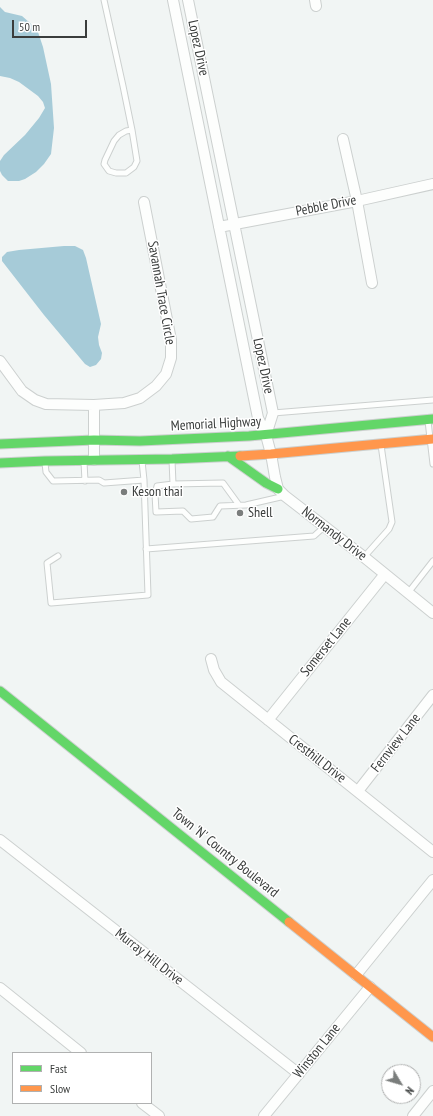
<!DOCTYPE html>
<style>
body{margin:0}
#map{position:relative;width:433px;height:1116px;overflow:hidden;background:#f1f5f4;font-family:"PT Sans Narrow",sans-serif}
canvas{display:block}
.legend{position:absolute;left:12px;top:1052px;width:140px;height:52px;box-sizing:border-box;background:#fff;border:1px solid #b0b1b1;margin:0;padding:5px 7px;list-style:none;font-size:12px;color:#3a3d3c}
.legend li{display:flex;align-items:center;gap:8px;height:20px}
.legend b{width:20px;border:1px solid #b0b1b1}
.north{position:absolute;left:381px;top:1064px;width:40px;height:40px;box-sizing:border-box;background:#fff;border:1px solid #b0b1b1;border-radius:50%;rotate:128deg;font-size:11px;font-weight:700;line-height:16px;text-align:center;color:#3a3d3c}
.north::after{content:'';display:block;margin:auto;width:14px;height:18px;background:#7a7d7c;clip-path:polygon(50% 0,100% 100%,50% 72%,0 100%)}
.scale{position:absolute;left:12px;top:20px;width:75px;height:18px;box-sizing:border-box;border:2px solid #3a3d3c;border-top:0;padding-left:5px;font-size:12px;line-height:14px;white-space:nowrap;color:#3a3d3c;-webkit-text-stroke:3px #fff;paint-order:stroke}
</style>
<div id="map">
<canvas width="433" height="1116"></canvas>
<ul class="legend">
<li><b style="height:5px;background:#63d668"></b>Fast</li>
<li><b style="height:5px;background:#ff974d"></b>Slow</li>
</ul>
<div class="north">N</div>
<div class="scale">50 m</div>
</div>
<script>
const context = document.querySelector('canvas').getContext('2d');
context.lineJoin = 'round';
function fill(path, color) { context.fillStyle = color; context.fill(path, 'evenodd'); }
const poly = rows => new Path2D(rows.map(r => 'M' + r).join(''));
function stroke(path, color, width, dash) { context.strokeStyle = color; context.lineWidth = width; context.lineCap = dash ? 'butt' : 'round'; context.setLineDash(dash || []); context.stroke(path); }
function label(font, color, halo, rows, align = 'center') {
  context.font = font + ' "PT Sans Narrow",sans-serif'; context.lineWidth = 3; context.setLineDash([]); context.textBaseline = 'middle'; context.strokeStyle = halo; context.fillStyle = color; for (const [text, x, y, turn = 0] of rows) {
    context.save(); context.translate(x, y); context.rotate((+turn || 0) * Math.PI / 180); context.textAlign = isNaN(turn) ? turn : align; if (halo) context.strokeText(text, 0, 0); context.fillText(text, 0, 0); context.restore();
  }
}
fill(poly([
 [0,7,5,12,22,16,37,29,43,47,51,84,54,128,51,154,44,164,36,172,25,179,19,181,8,181,2,175,0,171,0,161,4,155,25,135,39,118,45,108,43,102,38,96,19,82,10,78,0,76],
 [64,246,75,246,83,250,86,258,101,324,98,337,99,345,102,353,101,359,96,365,90,367,85,364,44,315,2,261,2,257,7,252,19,250]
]), '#a6cbd8');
const lane = poly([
 [104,0,123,86,132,130,137,161,134,167,126,173,116,173,109,171,104,164,105,160,114,141,119,135,126,131,132,130],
 [273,413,433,400],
 [428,421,433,464],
 [172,460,173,484,157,486,155,494,156,512,183,511,191,519,213,517,220,506,246,505,285,496],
 [142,461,144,480],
 [84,462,85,481],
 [45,463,46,472,53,481,99,480,104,483,144,480,148,595,51,603,47,563,58,556],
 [173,484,223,483,239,505],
 [146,549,314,536,324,527],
 [364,557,389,529,392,522,381,445],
 [408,593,433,561]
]);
const street = poly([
 [173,0,258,418,266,435,271,454,275,477,278,489,285,496,364,557,433,613],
 [188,0,273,413,266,435],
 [315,0,316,6],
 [343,139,357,201,372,283],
 [219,227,357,201,433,184],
 [0,361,22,391,35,400,46,404,94,405,124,403,140,398,156,386,166,374,171,358,171,340,144,202],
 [94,460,94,405],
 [211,659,214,670,221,682,433,852],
 [268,720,385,574],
 [358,791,433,695],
 [0,840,299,1074],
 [356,975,433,880],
 [0,988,81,1053],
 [142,1103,159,1116],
 [264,1116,370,987],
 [413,1116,433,1091]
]);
const fast = poly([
 [0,444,94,440,140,441,249,436,433,419],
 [228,456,266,483,278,489],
 [0,463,45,461,172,459,240,456],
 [0,691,289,922]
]);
const slow = poly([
 [240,456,271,454,433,439],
 [289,922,433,1037]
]);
stroke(lane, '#ccd0cf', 7);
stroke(street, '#ccd0cf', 12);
stroke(fast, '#ccd0cf', 11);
stroke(slow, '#ccd0cf', 11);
stroke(lane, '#fdfefd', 5);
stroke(street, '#fdfefd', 10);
stroke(fast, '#63d668', 9);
stroke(slow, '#ff974d', 9);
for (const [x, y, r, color] of [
 [124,492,4,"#7a7d7c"],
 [240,513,4,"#7a7d7c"]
]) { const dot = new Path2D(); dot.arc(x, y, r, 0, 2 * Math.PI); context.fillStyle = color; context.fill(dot); stroke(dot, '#fff', 1.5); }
label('14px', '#3a3d3c', '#fff', [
 ["Lopez Drive",198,48,78],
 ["Pebble Drive",326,206,-11],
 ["Savannah Trace Circle",161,293,80],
 ["Lopez Drive",263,366,78],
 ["Memorial Highway",216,424,-3],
 ["Normandy Drive",334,534,38],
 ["Somerset Lane",326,647,-51],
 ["Fernview Lane",396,743,-52],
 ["Cresthill Drive",317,759,38],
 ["Town 'N' Country Boulevard",225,853,39],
 ["Murray Hill Drive",149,957,38],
 ["Winston Lane",317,1051,-51]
]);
label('14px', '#3a3d3c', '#fff', [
 ["Keson thai",132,492],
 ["Shell",248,513]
], 'left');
</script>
